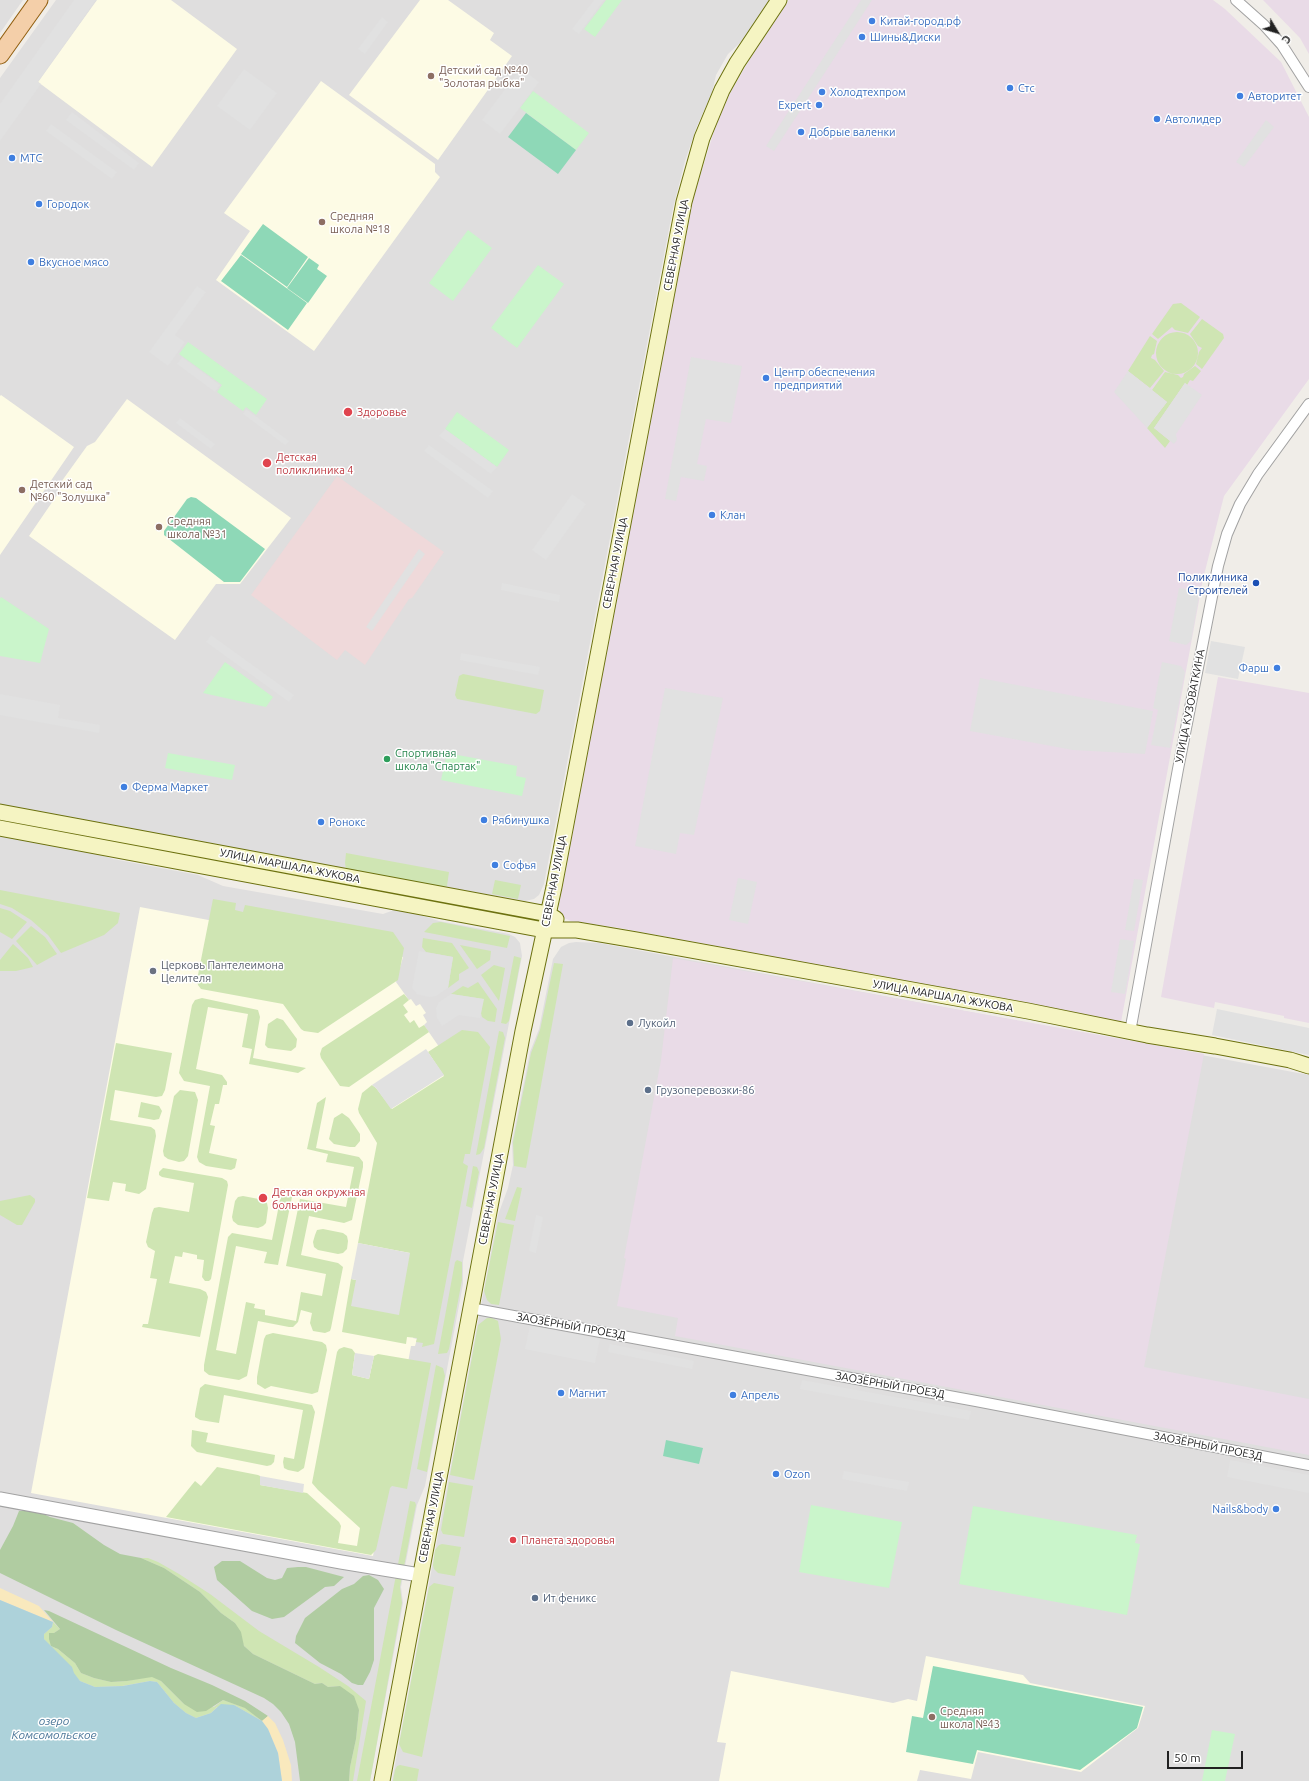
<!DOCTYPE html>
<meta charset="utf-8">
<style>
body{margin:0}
#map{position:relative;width:1309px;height:1781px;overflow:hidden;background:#f0ede8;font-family:Ubuntu,sans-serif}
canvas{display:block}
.north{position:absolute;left:1257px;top:12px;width:40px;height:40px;-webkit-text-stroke:3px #fff;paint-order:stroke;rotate:128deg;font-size:11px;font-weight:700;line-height:16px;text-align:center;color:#212121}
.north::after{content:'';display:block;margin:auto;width:14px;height:18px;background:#212121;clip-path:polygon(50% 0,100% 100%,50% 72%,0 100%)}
.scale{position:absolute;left:1167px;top:1751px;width:76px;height:18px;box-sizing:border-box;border:2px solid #212121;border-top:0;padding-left:5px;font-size:12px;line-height:14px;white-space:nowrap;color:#212121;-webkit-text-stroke:3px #fff;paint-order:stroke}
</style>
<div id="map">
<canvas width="1309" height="1781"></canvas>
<div class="north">С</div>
<div class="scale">50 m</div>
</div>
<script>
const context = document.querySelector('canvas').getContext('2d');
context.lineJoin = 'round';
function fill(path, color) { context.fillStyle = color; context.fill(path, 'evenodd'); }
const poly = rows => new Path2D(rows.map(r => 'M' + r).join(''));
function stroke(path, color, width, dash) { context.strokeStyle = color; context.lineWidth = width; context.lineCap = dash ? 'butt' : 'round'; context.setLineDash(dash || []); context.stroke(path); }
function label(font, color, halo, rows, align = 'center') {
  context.font = font + ' Ubuntu,sans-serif'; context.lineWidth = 3; context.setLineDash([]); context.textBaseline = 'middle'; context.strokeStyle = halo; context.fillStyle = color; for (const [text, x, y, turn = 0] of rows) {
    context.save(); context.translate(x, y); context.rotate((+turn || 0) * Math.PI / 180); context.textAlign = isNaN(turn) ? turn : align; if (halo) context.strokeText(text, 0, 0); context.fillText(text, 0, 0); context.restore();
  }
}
fill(poly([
 [0,0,23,0,0,33],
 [56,0,769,0,743,40,728,54,716,75,712,93,697,126,685,161,673,208,544,884,539,895,534,899,525,901,445,887,425,887,0,808,0,78],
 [0,835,92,852,113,859,198,875,223,886,383,914,397,909,404,910,439,921,509,934,515,937,520,943,522,956,463,1261,463,1284,425,1486,417,1505,401,1587,403,1603,370,1781,0,1781],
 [576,942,599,943,1309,1075,1309,1781,392,1781,498,1215,508,1188,513,1165,512,1142,530,1052,539,1029,553,959,561,947,569,943]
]), '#dfdede');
fill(poly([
 [337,476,444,552,412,598,409,599,365,665,345,650,337,660,251,595]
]), '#efd9da');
fill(poly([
 [789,0,1213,0,1225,9,1281,62,1309,117,1309,379,1224,496,1203,579,1121,1022,620,928,571,921,564,918,560,913,559,905,690,209,716,125,725,102,759,43],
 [1263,0,1309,0,1309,54,1300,38],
 [1218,677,1309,693,1309,1023,1284,1018,1284,1016,1215,1002,1214,1008,1161,997],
 [673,958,1204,1054,1144,1367,1309,1399,1309,1455,675,1336,678,1318,617,1306,626,1259,624,1258,661,1060]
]), '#e9dbe7');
fill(poly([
 [97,0,171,0,237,49,152,167,38,82],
 [420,0,448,0,494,33,490,40,512,56,438,160,349,95],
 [321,81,435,164,435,172,440,177,314,351,216,280,250,231,224,213],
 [1,395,74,447,0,555,0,396],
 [127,399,291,518,240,584,216,584,175,640,29,536,57,495,59,485,87,446,95,442],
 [140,907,403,957,396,982,409,1000,411,999,416,1006,420,1004,426,1013,423,1015,427,1022,424,1025,444,1054,466,1059,413,1338,417,1339,415,1346,411,1346,373,1556,31,1493],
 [926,1656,1023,1675,1030,1683,1145,1706,1138,1728,1081,1772,978,1752,971,1779,920,1770,917,1781,719,1781,726,1743,717,1742,731,1671,893,1703,908,1699,917,1701]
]), '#fdfbe5');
fill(poly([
 [1181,303,1200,317,1188,333,1175,330,1172,327,1158,339,1152,334,1173,304],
 [1202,319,1223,334,1224,338,1202,369,1196,364,1199,352,1202,348,1198,346,1190,334],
 '1156 353a21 21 0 1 1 42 0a21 21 0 1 1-42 0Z',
 [1150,336,1157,341,1154,354,1152,355,1151,358,1155,360,1164,371,1150,388,1128,371],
 [1195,366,1201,371,1193,381,1190,380,1187,385,1185,383,1154,428,1170,441,1165,448,1147,428,1167,402,1152,390,1165,372,1178,375,1181,378,1183,377,1184,374],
 [463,674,544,690,540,711,536,714,457,699,455,695,459,676],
 [97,836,442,901,441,905,96,840],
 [346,853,449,872,447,886,425,886,346,869,345,863],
 [495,880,521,885,518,899,492,894],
 [0,890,120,913,118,923,104,935,61,953,48,935,31,920,12,908,0,904],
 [213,899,236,903,235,910,243,912,245,905,393,932,404,948,398,980,318,1033,304,1031,301,1029,283,1004,201,989,198,985,197,980],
 [0,908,10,911,27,922,12,939,0,932],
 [441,922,510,936,507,948,424,932,433,923],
 [31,926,45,937,57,954,37,965,16,941],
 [423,938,452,943,469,968,459,974,459,980,448,988,453,957,426,952,422,947],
 [13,944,28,958,33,967,16,971,0,971,0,960],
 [460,945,491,951,490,960,477,969],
 [514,956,521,958,509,1021,506,1024,501,1023],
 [554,963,563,964,526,1168,514,1166,513,1142,531,1053,540,1030],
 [494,965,505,968,499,1001,481,975],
 [478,982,497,1009,495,1022,488,1021,482,1017,481,1013,483,999,451,994,463,986,468,988],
 [404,994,409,1000,403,1005,408,1012,404,1015,410,1023,414,1020,419,1028,424,1025,429,1032,349,1087,340,1086,321,1058,320,1054,322,1048],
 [202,998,258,1010,260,1017,253,1058,306,1068,298,1073,249,1064,252,1049,242,1047,248,1014,208,1007,196,1069,222,1075,227,1082,227,1085,223,1085,219,1104,215,1104,210,1125,215,1126,209,1153,237,1159,235,1168,231,1170,206,1166,199,1162,197,1157,210,1086,184,1081,179,1073,192,1005,195,1000],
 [277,1018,283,1020,297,1039,296,1047,291,1051,268,1048,265,1045,268,1024],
 [462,1030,478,1032,490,1047,470,1154,465,1154,463,1163,468,1166,434,1344,422,1347,423,1343,416,1342,417,1338,407,1337,406,1344,342,1332,351,1279,356,1280,410,1253,358,1243,377,1143,359,1113,358,1109,362,1093,372,1085,376,1088,392,1109,444,1076,428,1052],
 [499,1031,503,1032,505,1038,484,1148,480,1154,476,1155],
 [116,1043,172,1053,165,1090,162,1096,156,1097,115,1090,110,1120,151,1127,155,1130,156,1136,146,1189,139,1194,125,1191,126,1184,113,1182,109,1201,87,1198],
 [180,1090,195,1092,198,1100,188,1156,184,1161,179,1162,168,1159,164,1156,163,1151,174,1096],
 [326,1097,316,1148,359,1157,363,1162,363,1167,352,1220,344,1223,309,1216,301,1255,338,1263,343,1267,331,1328,330,1331,325,1333,313,1331,310,1323,312,1313,301,1310,298,1322,293,1327,289,1327,258,1321,247,1376,239,1380,209,1375,204,1371,204,1365,228,1237,232,1233,272,1240,281,1195,292,1197,278,1265,264,1263,267,1252,236,1246,216,1350,236,1354,246,1302,255,1304,254,1308,265,1310,265,1315,296,1321,301,1292,322,1296,326,1274,286,1266,300,1199,346,1207,354,1167,326,1162,328,1154,307,1149,317,1103],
 [141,1102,159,1106,162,1111,159,1119,154,1120,138,1117],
 [342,1113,349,1118,360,1134,360,1141,355,1147,350,1147,334,1144,329,1139,334,1118],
 [473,1166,477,1167,479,1172,472,1208,466,1206],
 [163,1168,222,1178,227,1181,228,1185,211,1279,209,1281,205,1281,202,1277,204,1260,197,1259,197,1255,183,1252,182,1257,175,1256,169,1283,200,1289,206,1292,208,1297,200,1337,142,1327,143,1324,148,1324,157,1279,150,1278,155,1251,148,1247,146,1242,152,1213,154,1208,159,1207,189,1212,194,1183,162,1177,159,1175,159,1172],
 [517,1187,522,1188,515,1221,505,1219],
 [30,1195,35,1199,35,1202,22,1225,17,1225,0,1215,0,1201],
 [243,1196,264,1200,267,1203,268,1208,266,1223,263,1226,258,1228,238,1225,233,1221,232,1217,235,1201,238,1197],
 [498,1222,514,1225,499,1305,491,1304,487,1300,484,1291],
 [323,1229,343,1233,347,1236,348,1241,347,1249,343,1253,338,1254,318,1250,314,1247,313,1242,315,1235,317,1230],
 [457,1260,462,1262,462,1280,449,1349,447,1353,438,1354,455,1262],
 [487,1318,492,1318,498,1321,501,1339,474,1480,450,1475,478,1325],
 [273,1333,322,1342,326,1345,327,1350,318,1392,312,1394,271,1386,265,1389,257,1384,257,1377,264,1339,266,1335],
 [344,1347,352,1349,355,1353,352,1375,369,1379,374,1356,378,1354,431,1363,407,1489,392,1486,390,1488,376,1550,371,1555,166,1517,195,1481,201,1486,217,1467,258,1475,260,1476,260,1485,307,1493,339,1522,341,1526,338,1543,357,1546,360,1528,318,1490,312,1483,337,1352,339,1349],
 [436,1365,443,1368,445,1376,427,1472,417,1469],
 [205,1384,312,1405,315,1412,304,1468,298,1472,288,1470,284,1468,283,1462,284,1457,294,1459,303,1410,224,1395,219,1423,200,1420,195,1417,195,1414,200,1388],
 [192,1430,208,1433,206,1442,275,1455,274,1462,271,1465,267,1466,197,1452,191,1446],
 [449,1482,473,1486,464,1537,443,1534,441,1530],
 [410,1501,415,1502,416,1505,400,1587,402,1603,370,1781,357,1781],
 [442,1544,461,1547,455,1576,438,1573,434,1569,433,1565,435,1550,439,1545],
 [141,1558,148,1558,158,1562,179,1574,210,1594,259,1631,319,1667,348,1686,366,1701,353,1781,349,1781,350,1767,356,1739,359,1710,340,1686,328,1687,322,1683,315,1684,253,1654,244,1646,235,1623,221,1613,200,1592,164,1568],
 [434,1583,454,1587,422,1757,403,1752,399,1744,429,1587],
 [53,1622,60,1629,54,1633,51,1646,58,1649,75,1663,81,1673,94,1678,111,1682,127,1681,152,1676,161,1681,184,1704,214,1707,223,1700,246,1708,262,1721,234,1705,217,1707,211,1713,196,1718,186,1713,174,1703,157,1682,150,1681,122,1686,95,1687,80,1681,44,1639,44,1634,52,1627],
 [400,1765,419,1769,417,1781,393,1781,395,1770,397,1766]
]), '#cfe5b3');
fill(poly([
 [19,1511,37,1511,50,1517,73,1523,104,1545,120,1554,141,1558,164,1568,200,1592,221,1613,235,1623,241,1632,244,1646,253,1654,315,1684,322,1683,328,1687,340,1686,354,1696,359,1710,356,1739,350,1767,349,1781,300,1781,295,1742,289,1724,281,1712,273,1704,264,1698,116,1630,0,1573,0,1550,13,1526],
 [222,1561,240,1561,267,1578,275,1580,282,1578,287,1568,298,1567,306,1567,344,1577,334,1586,325,1587,284,1617,272,1619,252,1611,217,1580,214,1567],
 [369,1575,378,1580,384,1589,374,1608,374,1660,370,1672,363,1685,358,1685,352,1683,341,1674,320,1663,295,1643,296,1636,305,1618,342,1589,354,1584,363,1576],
 [44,1610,49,1611,171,1668,212,1685,245,1701,268,1716,262,1721,245,1708,223,1700,206,1711,197,1712,184,1704,161,1681,152,1677,127,1681,111,1682,94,1678,81,1673,75,1663,58,1649,51,1646,49,1639,49,1633,54,1633,60,1629]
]), '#b0cca1');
fill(poly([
 [0,1588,39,1606,53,1622,0,1600],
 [268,1716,275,1723,283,1740,291,1765,292,1781,282,1781,278,1753,268,1729,262,1721]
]), '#f9e9bd');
fill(poly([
 [606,0,622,0,595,37,584,29],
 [533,91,589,133,576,150,520,108],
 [468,230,492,248,453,301,429,283],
 [538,265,564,284,517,348,491,328],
 [188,342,267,399,256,415,246,407,243,411,217,392,222,385,179,354],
 [457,412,509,450,497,467,445,429],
 [1,597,49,629,40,663,0,656,0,599],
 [225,662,273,697,266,707,203,693],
 [168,753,235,765,232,780,165,768],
 [447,753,517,766,516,776,526,778,522,796,441,780],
 [811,1505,902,1522,889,1588,799,1572],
 [973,1506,1137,1535,1135,1543,1140,1544,1127,1615,959,1584],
 [1212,1730,1235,1734,1225,1781,1202,1781]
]), '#caf5cb');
fill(poly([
 [526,113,576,150,558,174,508,137],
 [263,224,308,257,287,287,241,254],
 [241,255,307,303,288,330,221,281],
 [309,258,319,265,317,269,327,276,308,303,287,288],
 [191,497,196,498,265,549,240,582,224,582,164,535,164,531,187,499],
 [666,1440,703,1448,699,1464,663,1456],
 [933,1666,1143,1707,1137,1728,1080,1770,977,1750,973,1764,906,1752,912,1716,923,1718]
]), '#8ed8b7');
fill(poly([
 [74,0,96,0,38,82,41,84,0,141,0,104],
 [594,0,604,0,579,34,572,29],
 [861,0,872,0,774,151,766,146],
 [382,17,388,22,365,54,358,49],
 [521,68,539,82,500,134,482,120],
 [244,69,277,93,250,130,217,106],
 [72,112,139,163,134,170,66,120],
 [1266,120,1274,127,1244,167,1236,162],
 [51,124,117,172,112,179,46,131],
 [197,286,206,292,175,335,185,342,168,366,149,352],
 [182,357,220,385,215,392,177,364],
 [691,357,742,366,731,423,706,419,697,464,707,466,704,481,681,477,676,501,665,499],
 [1128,371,1167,402,1147,428,1114,392],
 [1185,383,1202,395,1176,434,1177,440,1174,444,1154,428],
 [246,409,289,441,285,445,243,414],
 [180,418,215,444,211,449,176,423],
 [445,429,497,467,491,474,439,436],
 [429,445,493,491,488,498,424,451],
 [572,494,586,504,546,560,532,550],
 [419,549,425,554,372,631,366,627],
 [502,583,560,595,559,602,501,590],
 [1179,588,1200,591,1191,641,1186,645,1169,641],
 [211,635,294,695,289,702,206,642],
 [1211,641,1245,647,1238,679,1205,673],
 [461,653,540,667,538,675,460,660],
 [1162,662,1181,666,1185,672,1170,748,1151,745,1158,710,1153,708],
 [980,678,1153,711,1145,754,1073,750,970,731],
 [665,688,723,698,694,835,680,833,676,854,635,846],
 [0,694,60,705,58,718,100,725,99,733,0,715],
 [738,878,757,882,748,924,729,920],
 [1134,879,1143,880,1134,931,1125,930],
 [1120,939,1134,941,1125,994,1111,992],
 [419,951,453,957,448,988,436,996,429,997,417,994,412,988],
 [451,994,484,999,480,1018,459,1015,442,1026,437,1018,436,1008,439,1002],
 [1217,1009,1309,1028,1309,1055,1212,1035],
 [426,1049,444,1075,391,1109,376,1088,372,1085],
 [536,1215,543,1217,536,1253,529,1251],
 [358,1243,410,1253,399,1315,351,1306,356,1280,351,1279],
 [530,1325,600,1339,595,1363,525,1349],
 [610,1344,694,1361,692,1369,608,1352],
 [355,1353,374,1356,369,1379,352,1375],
 [802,1380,971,1411,969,1420,800,1389],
 [1230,1460,1309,1475,1309,1493,1227,1477],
 [844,1471,909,1482,907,1491,842,1479],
 [260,1476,304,1484,303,1493,260,1485]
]), '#e1e1e1');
fill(poly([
 [0,1600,53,1622,52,1627,44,1634,44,1639,72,1667,74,1673,80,1681,95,1687,123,1686,150,1681,157,1682,174,1703,186,1713,196,1718,211,1713,221,1704,234,1705,262,1721,268,1729,278,1753,282,1781,0,1781]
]), '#add2da');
const minor = poly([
 [1236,0,1264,25,1282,45,1309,87],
 [1130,1032,1178,769,1218,566,1227,534,1240,504,1258,474,1309,404],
 [470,1308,976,1401,1309,1465]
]);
const tertiary = poly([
 [0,1499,341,1562,420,1575]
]);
const secondary = poly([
 [0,812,548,914,556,919],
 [0,828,544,930,577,930,636,940,1028,1011,1147,1035,1215,1046,1290,1060,1309,1066],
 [382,1781,523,1031,554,887,684,202,702,138,722,90,737,63,779,0]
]);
const primary = poly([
 [0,55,39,0]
]);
stroke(minor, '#a2a2a2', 12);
stroke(tertiary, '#a2a2a2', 15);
stroke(secondary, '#6c710f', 17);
stroke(primary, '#905d0d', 19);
stroke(minor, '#fff', 10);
stroke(tertiary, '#fff', 13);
stroke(secondary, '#f5f4c2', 15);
stroke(primary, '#f4cfa9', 17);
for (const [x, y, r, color] of [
 [872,21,4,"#3f7fe0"],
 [862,37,4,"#3f7fe0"],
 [431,76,4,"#8d6e63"],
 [1010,88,4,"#3f7fe0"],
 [822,92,4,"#3f7fe0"],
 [1240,96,4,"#3f7fe0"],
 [819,105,4,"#3f7fe0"],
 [1157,119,4,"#3f7fe0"],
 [801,132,4,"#3f7fe0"],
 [12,158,4,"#3f7fe0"],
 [39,204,4,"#3f7fe0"],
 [322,222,4,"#8d6e63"],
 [31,262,4,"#3f7fe0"],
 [766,378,4,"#3f7fe0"],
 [348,412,5,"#e0444e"],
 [267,463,5,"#e0444e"],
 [22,490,4,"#8d6e63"],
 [712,515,4,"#3f7fe0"],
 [159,527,4,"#8d6e63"],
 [1256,583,4,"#1a4fb4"],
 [1277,668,4,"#3f7fe0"],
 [387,759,4,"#2e9e5b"],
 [124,787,4,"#3f7fe0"],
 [484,820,4,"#3f7fe0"],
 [321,822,4,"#3f7fe0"],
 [495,865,4,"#3f7fe0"],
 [153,971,4,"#6b7280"],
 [630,1023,4,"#5c6f8a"],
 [648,1090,4,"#5c6f8a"],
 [263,1198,5,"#e0444e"],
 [561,1393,4,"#3f7fe0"],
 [733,1395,4,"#3f7fe0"],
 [776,1474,4,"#3f7fe0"],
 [1276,1509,4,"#3f7fe0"],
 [513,1540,4,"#e0444e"],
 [535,1598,4,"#5c6f8a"],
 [932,1717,4,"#8d6e63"]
]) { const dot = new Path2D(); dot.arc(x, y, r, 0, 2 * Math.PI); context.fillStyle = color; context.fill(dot); stroke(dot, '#fff', 1.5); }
label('11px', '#366cbe', '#fff', [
 ["Китай-город.рф",880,21],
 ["Шины&Диски",870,37],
 ["Стс",1018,88],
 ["Холодтехпром",830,92],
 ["Авторитет",1248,96],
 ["Expert",811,105,"right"],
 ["Автолидер",1165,119],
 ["Добрые валенки",809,132],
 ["МТС",20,158],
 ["Городок",47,204],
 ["Вкусное мясо",39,262],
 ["Центр обеспечения",774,372],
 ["предприятий",774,385],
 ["Клан",720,515],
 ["Фарш",1269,668,"right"],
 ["Ферма Маркет",132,787],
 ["Рябинушка",492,820],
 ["Ронокс",329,822],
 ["Софья",503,865],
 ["Магнит",569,1393],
 ["Апрель",741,1395],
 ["Ozon",784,1474],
 ["Nails&body",1268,1509,"right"]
], 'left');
label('11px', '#785e54', '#fff', [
 ["Детский сад №40",439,70],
 ["\"Золотая рыбка\"",439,83],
 ["Средняя",330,216],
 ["школа №18",330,229],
 ["Детский сад",30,484],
 ["№60 \"Золушка\"",30,497],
 ["Средняя",167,521],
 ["школа №31",167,534],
 ["Средняя",940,1711],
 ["школа №43",940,1724]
], 'left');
label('11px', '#212121', '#fff', [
 ["СЕВЕРНАЯ УЛИЦА",676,245,-79],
 ["СЕВЕРНАЯ УЛИЦА",615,563,-79],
 ["УЛИЦА КУЗОВАТКИНА",1190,706,-79],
 ["УЛИЦА МАРШАЛА ЖУКОВА",290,866,11],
 ["СЕВЕРНАЯ УЛИЦА",554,881,-79],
 ["УЛИЦА МАРШАЛА ЖУКОВА",943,996,10],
 ["СЕВЕРНАЯ УЛИЦА",491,1199,-79],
 ["ЗАОЗЁРНЫЙ ПРОЕЗД",571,1326,10],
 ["ЗАОЗЁРНЫЙ ПРОЕЗД",890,1385,10],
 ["ЗАОЗЁРНЫЙ ПРОЕЗД",1208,1446,11],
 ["СЕВЕРНАЯ УЛИЦА",431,1517,-79]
]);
label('11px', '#be3a42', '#fff', [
 ["Здоровье",357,412],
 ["Детская",276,457],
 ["поликлиника 4",276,470],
 ["Детская окружная",272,1192],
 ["больница",272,1205],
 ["Планета здоровья",521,1540]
], 'left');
label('11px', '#164399', '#fff', [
 ["Поликлиника",1248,577],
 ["Строителей",1248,590]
], 'right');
label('11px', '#27864d', '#fff', [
 ["Спортивная",395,753],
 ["школа \"Спартак\"",395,766]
], 'left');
label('11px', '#5b616d', '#fff', [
 ["Церковь Пантелеимона",161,965],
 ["Целителя",161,978]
], 'left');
label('11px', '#4e5e75', '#fff', [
 ["Лукойл",638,1023],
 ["Грузоперевозки-86",656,1090],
 ["Ит феникс",543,1598]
], 'left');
label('italic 12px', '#4d789a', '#fff', [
 ["озеро",54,1721],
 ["Комсомольское",54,1735]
]);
</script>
